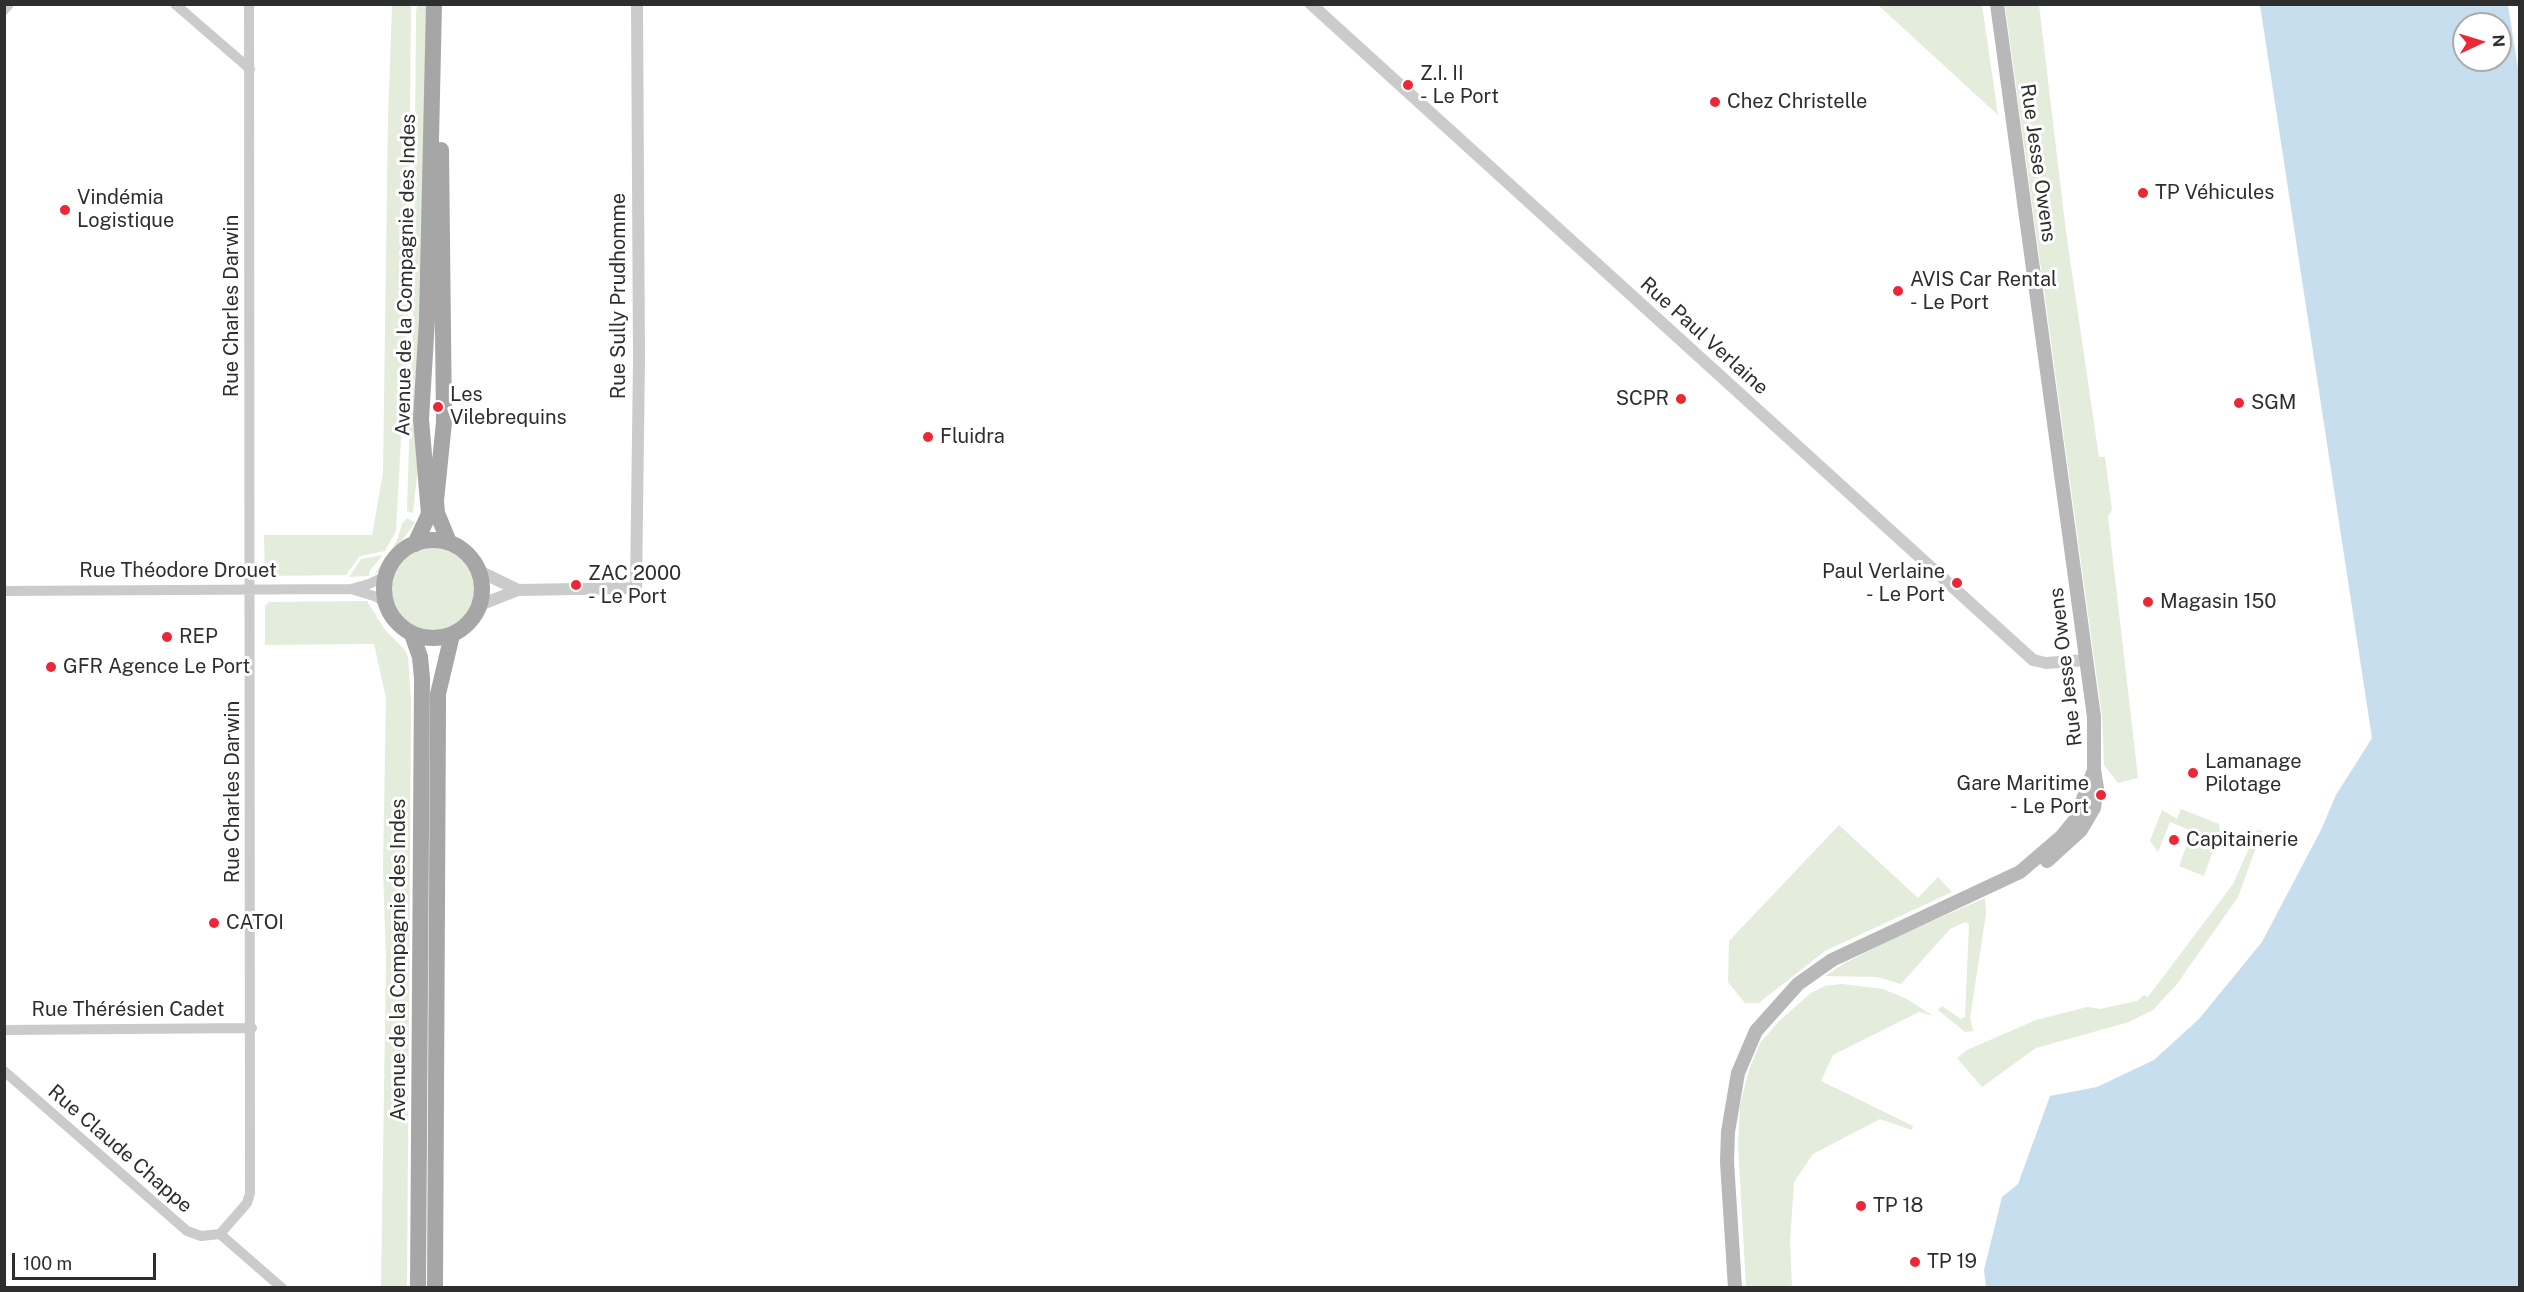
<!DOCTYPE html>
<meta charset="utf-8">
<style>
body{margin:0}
#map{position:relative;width:2524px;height:1292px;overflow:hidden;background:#fff;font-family:"Public Sans",sans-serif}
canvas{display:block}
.frame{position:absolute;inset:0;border:6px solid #2e2e2e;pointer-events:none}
.north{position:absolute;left:2452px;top:12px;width:60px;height:60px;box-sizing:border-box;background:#fff;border:2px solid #ababab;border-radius:50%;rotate:86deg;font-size:16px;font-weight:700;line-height:24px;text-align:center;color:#2e2e2e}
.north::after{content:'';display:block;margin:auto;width:21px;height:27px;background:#ed2836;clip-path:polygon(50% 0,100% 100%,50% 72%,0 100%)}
.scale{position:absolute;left:12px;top:1253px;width:144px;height:27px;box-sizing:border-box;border:3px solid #2e2e2e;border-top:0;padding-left:8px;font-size:18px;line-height:21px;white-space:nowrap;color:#2e2e2e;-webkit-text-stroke:4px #fff;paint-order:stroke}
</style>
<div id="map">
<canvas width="2524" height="1292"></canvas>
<div class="frame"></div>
<div class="north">N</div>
<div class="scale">100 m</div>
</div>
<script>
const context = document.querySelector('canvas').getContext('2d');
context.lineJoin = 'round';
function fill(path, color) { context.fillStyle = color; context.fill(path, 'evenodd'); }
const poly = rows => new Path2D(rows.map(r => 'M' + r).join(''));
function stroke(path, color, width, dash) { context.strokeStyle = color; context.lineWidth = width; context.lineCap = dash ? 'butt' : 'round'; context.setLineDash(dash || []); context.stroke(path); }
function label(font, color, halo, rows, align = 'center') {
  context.font = font + ' "Public Sans",sans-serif'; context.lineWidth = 6; context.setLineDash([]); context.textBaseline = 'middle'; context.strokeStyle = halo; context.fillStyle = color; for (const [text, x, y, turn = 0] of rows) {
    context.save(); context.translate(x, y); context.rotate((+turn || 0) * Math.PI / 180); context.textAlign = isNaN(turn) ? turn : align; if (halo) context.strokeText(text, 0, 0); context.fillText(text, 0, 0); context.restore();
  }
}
fill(poly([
 [427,4,418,467,413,513,407,511,414,285,416,13,417,5],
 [392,5,411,5,408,308,396,531,385,551,360,556,346,575,265,576,264,535,372,535,383,473,388,118],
 [1878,5,1982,5,1998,115],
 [2005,5,2039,5,2066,232,2099,457,2105,457,2112,510,2108,517,2138,778,2118,783,2104,765,2102,716],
 [407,518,415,523,380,570,374,575,397,541,402,524],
 '390 591a43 43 0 1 1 86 0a43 43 0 1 1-86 0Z',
 [383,555,370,570,369,576,349,577,361,559],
 [367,601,385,630,405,650,408,657,411,702,407,1287,381,1287,386,962,383,868,386,698,374,644,265,645,265,606,269,602],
 [2181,809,2219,824,2220,830,2204,876,2179,866,2192,831,2170,822,2158,852,2150,841,2162,810,2177,819],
 [1839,825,1918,898,1938,877,1952,892,1825,951,1759,1003,1745,1003,1728,982,1729,941],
 [2257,830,2262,831,2238,897,2177,984,2153,1010,2129,1022,2036,1048,1982,1087,1957,1058,1967,1050,2036,1020,2087,1007,2100,1009,2137,1001,2144,995,2148,997,2233,884],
 [1985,898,1986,914,1970,1018,1973,1031,1965,1032,1938,1010,1942,1006,1961,1019,1965,1017,1969,924,1965,922,1950,929,1901,984,1877,977,1825,976,1845,963,1894,938],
 [1842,984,1883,989,1907,999,1933,1016,1919,1012,1833,1055,1821,1081,1913,1126,1912,1130,1880,1119,1813,1154,1794,1182,1790,1241,1792,1287,1746,1287,1738,1145,1740,1105,1749,1070,1760,1043,1780,1020,1811,993,1825,986]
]), '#e4ecdb');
fill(poly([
 [2260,5,2508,5,2520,81,2519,1287,1986,1287,1984,1270,2002,1197,2018,1184,2050,1096,2097,1087,2154,1060,2199,1019,2262,942,2321,830,2336,795,2372,738],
 [2464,24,2500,24,2500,60,2464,60]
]), '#c6deed');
stroke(poly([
 [175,4,250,69],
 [4,10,9,4],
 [351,589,377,597,386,604],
 [4,591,351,589,369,584,386,576],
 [4,1030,252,1028],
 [4,1071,187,1231,201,1236,220,1234],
 [220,1234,247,1203,250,1193,249,4],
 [220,1234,282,1288]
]), '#cbcbcb', 10);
stroke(poly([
 [1311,4,2033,660,2046,663,2086,660],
 [479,571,518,590],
 [480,605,518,590,636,588,639,360,637,4]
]), '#cbcbcb', 12);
stroke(poly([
 [2047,861,2081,830,2094,808,2097,788,2094,770],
 [1735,1288,1727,1162,1728,1132,1738,1073,1756,1031,1798,984,1832,960,2020,872,2062,836,2075,820,2094,770,2094,717,1997,4]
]), '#b8b8b8', 14);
stroke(poly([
 [441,150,444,422,436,501,437,513,449,542],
 '384 589a49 49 0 1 1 98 0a49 49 0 1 1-98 0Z',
 [415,544,429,514,421,419,427,320,434,4],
 [412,634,420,657,422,678,418,1288],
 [435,1288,438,709,438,694,452,635]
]), '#a6a6a6', 16);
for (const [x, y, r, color] of [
 [1408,85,6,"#ed2836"],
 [1715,102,6,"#ed2836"],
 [2143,193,6,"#ed2836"],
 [65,210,6,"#ed2836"],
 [1898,291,6,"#ed2836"],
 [1681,399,6,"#ed2836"],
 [2239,403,6,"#ed2836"],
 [438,407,6,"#ed2836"],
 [928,437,6,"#ed2836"],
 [1957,583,6,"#ed2836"],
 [576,585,6,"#ed2836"],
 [2148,602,6,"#ed2836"],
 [167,637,6,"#ed2836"],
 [51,667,6,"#ed2836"],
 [2193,773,6,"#ed2836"],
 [2101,795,6,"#ed2836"],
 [2174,840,6,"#ed2836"],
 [214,923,6,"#ed2836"],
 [1861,1206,6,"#ed2836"],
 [1915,1262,6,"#ed2836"]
]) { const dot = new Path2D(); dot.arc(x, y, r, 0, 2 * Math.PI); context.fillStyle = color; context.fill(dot); stroke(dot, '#fff', 2); }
label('20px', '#2e2e2e', '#fff', [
 ["Z.I. II",1420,74],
 ["- Le Port",1420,97],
 ["Chez Christelle",1727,102],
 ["TP Véhicules",2155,193],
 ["Vindémia",77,198],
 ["Logistique",77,221],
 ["AVIS Car Rental",1910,280],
 ["- Le Port",1910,303],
 ["Les",450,395],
 ["Vilebrequins",450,418],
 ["SCPR",1669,399,"right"],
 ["SGM",2251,403],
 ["Fluidra",940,437],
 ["Paul Verlaine",1945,572,"right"],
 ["- Le Port",1945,595,"right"],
 ["ZAC 2000",588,574],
 ["- Le Port",588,597],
 ["Magasin 150",2160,602],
 ["REP",179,637],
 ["GFR Agence Le Port",63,667],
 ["Lamanage",2205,762],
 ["Pilotage",2205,785],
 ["Gare Maritime",2089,784,"right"],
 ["- Le Port",2089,807,"right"],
 ["Capitainerie",2186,840],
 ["CATOI",226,923],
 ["TP 18",1873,1206],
 ["TP 19",1927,1262]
], 'left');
label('20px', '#2e2e2e', '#fff', [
 ["Rue Jesse Owens",2038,163,82],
 ["Avenue de la Compagnie des Indes",406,275,-89],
 ["Rue Sully Prudhomme",619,296,-90],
 ["Rue Charles Darwin",232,306,-90],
 ["Rue Paul Verlaine",1704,336,42],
 ["Rue Théodore Drouet",178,571],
 ["Rue Jesse Owens",2066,667,-97],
 ["Rue Charles Darwin",233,792,-90],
 ["Avenue de la Compagnie des Indes",399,960,-90],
 ["Rue Thérésien Cadet",128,1010],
 ["Rue Claude Chappe",120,1149,41]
]);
</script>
